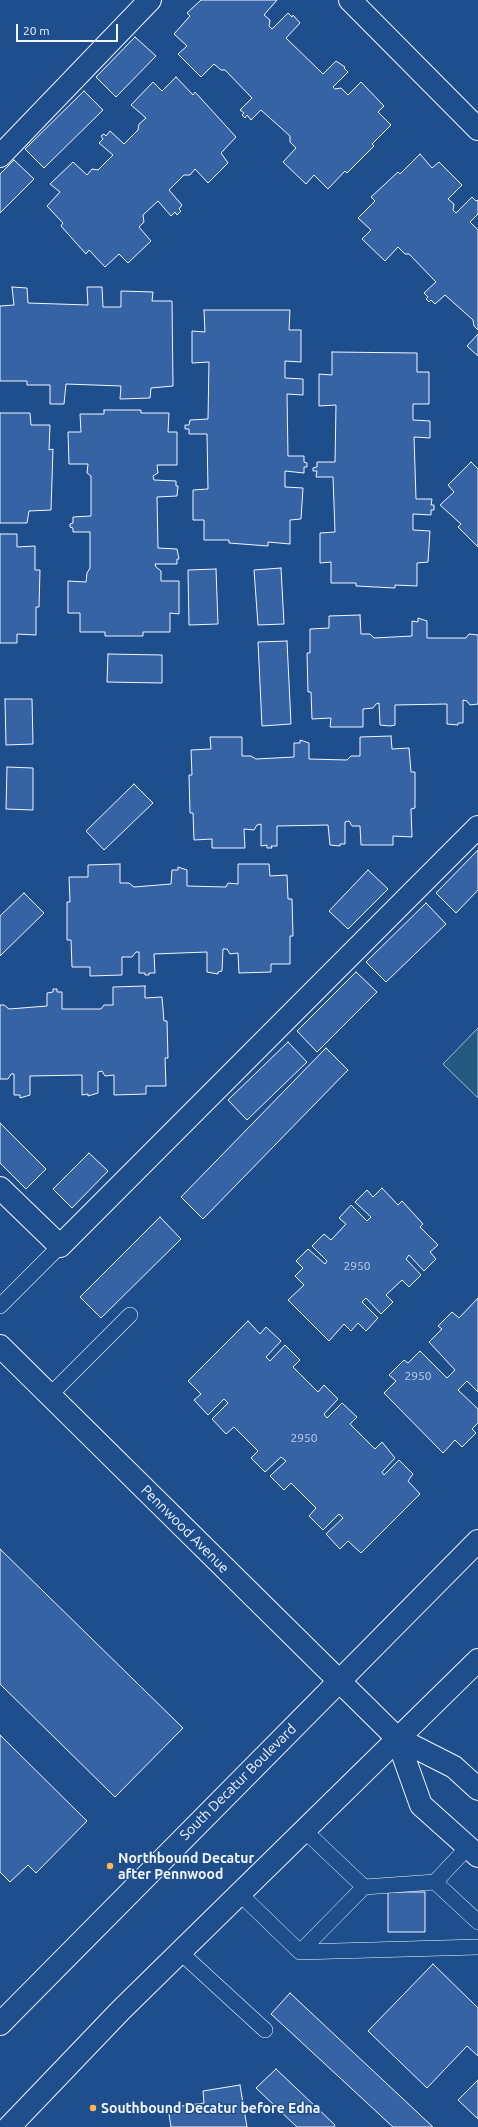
<!DOCTYPE html>
<style>
body{margin:0}
#map{position:relative;width:478px;height:2127px;overflow:hidden;background:#1f4e8c;font-family:Ubuntu,sans-serif}
canvas{display:block}
.scale{position:absolute;left:16px;top:24px;width:102px;height:18px;box-sizing:border-box;border:2px solid #f2f6ff;border-top:0;padding-left:5px;font-size:12px;line-height:14px;white-space:nowrap;color:#f2f6ff;-webkit-text-stroke:3px #1f4e8c;paint-order:stroke}
</style>
<div id="map">
<canvas width="478" height="2127"></canvas>
<div class="scale">20 m</div>
</div>
<script>
const context = document.querySelector('canvas').getContext('2d');
context.lineJoin = 'round';
function fill(path, color) { context.fillStyle = color; context.fill(path, 'evenodd'); }
const poly = rows => new Path2D(rows.map(r => 'M' + r).join(''));
function stroke(path, color, width, dash) { context.strokeStyle = color; context.lineWidth = width; context.lineCap = dash ? 'butt' : 'round'; context.setLineDash(dash || []); context.stroke(path); }
function label(font, color, halo, rows, align = 'center') {
  context.font = font + ' Ubuntu,sans-serif'; context.lineWidth = 3; context.setLineDash([]); context.textBaseline = 'middle'; context.strokeStyle = halo; context.fillStyle = color; for (const [text, x, y, turn = 0] of rows) {
    context.save(); context.translate(x, y); context.rotate((+turn || 0) * Math.PI / 180); context.textAlign = isNaN(turn) ? turn : align; if (halo) context.strokeText(text, 0, 0); context.fillText(text, 0, 0); context.restore();
  }
}
const green = poly([
 [478,1028,478,1098,443,1064,478,1028]
]);
fill(green, '#245a82');
stroke(green, '#a8bbd7', 1);
const building = poly([
 [201,0,277,0,264,15,270,20,269,26,272,29,288,13,292,17,293,15,300,23,286,38,323,74,336,61,345,67,344,68,348,72,333,87,335,89,341,88,348,95,361,82,384,106,378,112,391,125,372,144,374,146,347,173,345,171,328,189,314,175,306,184,283,162,296,148,290,142,290,136,261,110,251,120,247,115,245,118,242,115,244,113,240,110,252,98,225,70,221,70,214,64,201,77,178,54,187,46,174,34,190,16,187,13,201,0],
 [135,37,156,56,116,97,96,77,135,37],
 [176,77,193,95,195,92,236,137,221,153,228,163,208,183,195,169,190,175,184,175,169,190,182,205,179,209,181,211,177,215,175,212,171,216,158,201,143,215,144,222,139,227,151,241,128,263,119,254,105,267,89,250,86,254,61,226,63,223,47,206,60,192,50,184,73,162,87,175,92,169,98,170,113,155,99,143,103,139,101,136,104,134,106,136,110,131,124,144,138,130,139,124,146,118,131,105,153,82,162,91,176,77],
 [84,91,103,110,44,168,25,149,84,91],
 [420,154,432,168,439,162,462,185,448,199,454,204,453,210,456,213,472,197,476,201,478,200,478,214,470,222,478,230,478,330,474,326,473,320,445,295,435,304,431,300,429,302,426,299,428,297,424,293,436,282,409,254,405,254,398,247,385,261,362,239,371,230,358,218,375,201,371,197,398,172,400,174,420,154],
 [14,160,34,179,0,213,0,174,14,160],
 [12,287,27,288,28,303,88,305,87,287,102,287,103,307,121,307,121,291,153,292,152,301,172,301,173,386,151,388,150,398,120,399,121,386,66,384,64,404,50,404,50,385,27,385,27,381,0,381,0,306,14,305,12,287],
 [204,310,290,310,289,330,301,330,301,362,285,361,285,378,303,379,303,395,287,394,288,456,304,456,304,462,307,463,307,467,304,467,304,473,285,471,285,487,303,488,301,519,290,520,290,544,268,542,268,546,229,543,229,540,204,540,204,520,193,520,193,490,208,489,207,434,189,434,189,429,185,429,185,425,189,425,190,420,208,419,209,362,192,363,192,331,205,332,204,310],
 [478,334,478,356,467,346,478,334],
 [332,352,417,353,417,372,429,372,429,404,413,404,413,420,430,421,430,438,414,437,416,499,432,499,431,505,434,505,434,510,431,510,431,515,413,514,413,530,430,531,428,562,417,563,417,586,395,585,395,588,356,586,356,583,331,583,331,562,320,563,320,533,335,532,333,477,316,477,317,471,313,471,313,468,317,467,317,462,335,462,336,405,319,406,319,374,332,375,332,352],
 [104,410,141,410,141,413,169,413,168,432,177,432,177,465,157,465,158,473,153,476,154,480,176,481,176,486,178,486,177,496,157,497,158,548,177,549,179,559,177,559,177,564,155,564,156,567,161,571,161,581,179,581,179,614,170,613,170,632,143,632,143,636,105,636,105,632,80,632,80,613,68,613,68,581,86,582,87,573,90,568,90,532,73,532,73,528,70,527,70,524,73,523,73,517,91,516,91,476,87,473,88,464,69,464,68,432,81,432,80,414,104,414,104,410],
 [0,413,30,413,31,425,50,425,49,450,53,449,51,510,29,511,27,523,0,523,0,413],
 [471,462,478,469,478,547,458,527,461,524,440,505,454,492,448,485,471,462],
 [0,534,17,534,17,547,35,546,35,570,40,570,39,607,36,607,36,635,17,634,17,643,0,643,0,534],
 [281,568,284,624,258,625,254,570,281,568],
 [216,569,218,624,189,625,188,570,216,569],
 [360,615,361,634,370,634,374,638,412,636,412,621,418,622,418,618,427,621,427,638,466,638,469,634,478,635,478,704,470,705,467,701,463,700,463,723,458,723,458,725,447,724,447,704,395,705,395,725,390,726,380,725,379,703,376,704,373,708,363,709,363,727,330,727,331,718,312,719,311,692,308,692,307,653,310,653,310,629,329,628,329,616,360,615],
 [287,641,291,724,262,726,258,642,287,641],
 [108,654,162,655,162,683,107,682,108,654],
 [5,699,32,699,33,744,6,745,5,699],
 [391,736,392,749,409,748,411,772,415,772,415,808,411,809,412,837,393,836,393,845,361,845,360,826,352,826,349,821,345,822,345,844,340,844,340,846,330,845,328,825,277,826,277,846,271,846,272,848,267,848,267,845,261,846,261,824,257,825,254,830,244,829,245,848,212,848,212,839,194,840,193,813,190,813,189,775,192,775,191,750,211,749,210,737,242,737,242,756,251,756,256,759,294,757,294,743,300,743,300,740,309,743,309,759,347,760,351,756,360,756,360,737,391,736],
 [7,767,33,768,33,810,6,809,7,767],
 [134,784,153,803,104,850,86,831,134,784],
 [478,850,478,890,456,913,436,893,478,850],
 [120,864,120,883,129,883,134,887,171,884,172,870,178,870,178,867,187,870,187,886,226,887,228,883,238,884,238,864,269,864,270,876,287,875,288,899,292,899,293,936,290,936,290,964,271,964,271,972,239,973,238,953,230,954,227,949,223,949,222,971,218,972,218,974,207,972,207,952,154,954,155,973,149,973,149,975,145,975,145,973,139,973,139,952,136,952,132,957,122,957,122,975,90,976,90,967,72,967,71,940,67,940,67,902,70,902,69,877,88,877,88,865,120,864],
 [368,870,388,889,348,929,329,911,368,870],
 [24,893,44,913,0,956,0,916,24,893],
 [426,903,446,924,386,982,366,962,426,903],
 [356,972,377,992,317,1052,297,1031,356,972],
 [145,986,145,998,162,997,164,1021,167,1021,168,1058,165,1058,166,1086,146,1086,146,1094,114,1095,114,1075,105,1076,102,1071,98,1072,98,1093,88,1096,88,1094,82,1095,82,1075,30,1076,30,1095,20,1098,20,1095,14,1095,14,1074,11,1074,8,1079,0,1079,0,1005,4,1005,9,1009,47,1006,47,993,53,992,53,989,57,989,57,992,62,992,62,1009,101,1009,104,1005,113,1005,113,987,145,986],
 [288,1042,307,1062,247,1120,228,1100,288,1042],
 [326,1048,348,1070,203,1219,181,1197,326,1048],
 [0,1123,46,1169,26,1189,0,1163,0,1123],
 [89,1153,108,1171,72,1208,53,1189,89,1153],
 [382,1188,398,1205,402,1201,423,1224,420,1227,438,1245,430,1252,436,1259,424,1271,409,1255,406,1259,421,1275,409,1287,402,1280,386,1295,393,1302,381,1314,366,1298,362,1302,378,1318,366,1331,358,1323,351,1331,344,1324,329,1341,288,1300,304,1285,295,1276,303,1268,296,1261,308,1249,325,1264,327,1261,312,1246,324,1234,331,1240,346,1224,339,1218,351,1205,367,1221,371,1217,355,1202,367,1190,373,1197,382,1188],
 [160,1217,181,1239,101,1318,80,1297,160,1217],
 [478,1298,478,1392,467,1381,458,1390,478,1409,478,1423,472,1429,476,1433,462,1447,455,1440,443,1453,384,1393,396,1381,389,1375,404,1360,408,1363,420,1351,447,1378,455,1370,429,1342,442,1329,438,1326,452,1312,459,1318,478,1298],
 [248,1321,260,1334,266,1327,281,1341,266,1357,270,1361,285,1345,300,1360,293,1367,318,1392,324,1385,338,1399,324,1414,327,1418,342,1403,357,1417,350,1424,375,1449,382,1442,395,1458,382,1472,384,1475,399,1460,413,1474,408,1481,420,1494,361,1553,348,1541,340,1549,326,1534,343,1518,339,1514,323,1530,309,1516,316,1508,291,1483,284,1490,270,1476,286,1461,281,1457,265,1472,251,1458,258,1451,234,1427,226,1434,212,1419,228,1403,224,1399,208,1415,194,1400,201,1394,188,1381,248,1321],
 [0,1549,183,1728,115,1797,0,1684,0,1549],
 [0,1735,87,1821,36,1873,28,1865,10,1882,0,1872,0,1735],
 [388,1892,425,1892,425,1932,388,1932,388,1892],
 [433,1964,478,2008,478,2056,467,2046,427,2088,368,2031,433,1964],
 [290,1993,433,2127,393,2127,271,2014,290,1993],
 [276,2069,335,2125,334,2127,297,2127,256,2088,276,2069],
 [478,2080,478,2119,458,2100,478,2080],
 [240,2085,247,2127,171,2127,168,2108,204,2103,203,2091,240,2085]
]);
fill(building, '#3563a3');
stroke(building, '#f2f6ff', 1);
const service = poly([
 [0,1306,60,1246],
 [50,1395,130,1315],
 [435,1882,468,1847],
 [364,1887,435,1882,478,1922],
 [239,1893,300,1952,478,1947],
 [180,1952,265,2030],
 [300,1952,364,1887,304,1830]
]);
const minor = poly([
 [350,0,478,129],
 [0,156,150,0],
 [0,1188,60,1246,478,827]
]);
const tertiary = poly([
 [0,1346,397,1738,454,1767,478,1789],
 [397,1738,421,1805,478,1856]
]);
const primary = poly([
 [0,2024,478,1541],
 [9,2127,121,2010,478,1660]
]);
stroke(service, '#f2f6ff', 16);
stroke(minor, '#f2f6ff', 24);
stroke(tertiary, '#f2f6ff', 24);
stroke(primary, '#f2f6ff', 24);
stroke(service, '#1f4e8c', 15);
stroke(minor, '#1f4e8c', 22);
stroke(tertiary, '#1f4e8c', 22);
stroke(primary, '#1f4e8c', 22);
for (const [x, y, r, color] of [
 [110,1866,4,"#ffb74d"],
 [93,2108,4,"#ffb74d"]
]) { const dot = new Path2D(); dot.arc(x, y, r, 0, 2 * Math.PI); context.fillStyle = color; context.fill(dot); stroke(dot, '#1f4e8c', 1.5); }
label('12px', '#c3d1e8', null, [
 ["2950",357,1266],
 ["2950",418,1376],
 ["2950",304,1438]
]);
label('14px', '#f2f6ff', '#1f4e8c', [
 ["Pennwood Avenue",185,1529,45],
 ["South Decatur Boulevard",238,1782,-45]
]);
label('bold 14px', '#f2f6ff', '#1f4e8c', [
 ["Northbound Decatur",118,1858],
 ["after Pennwood",118,1874],
 ["Southbound Decatur before Edna",101,2108]
], 'left');
</script>
